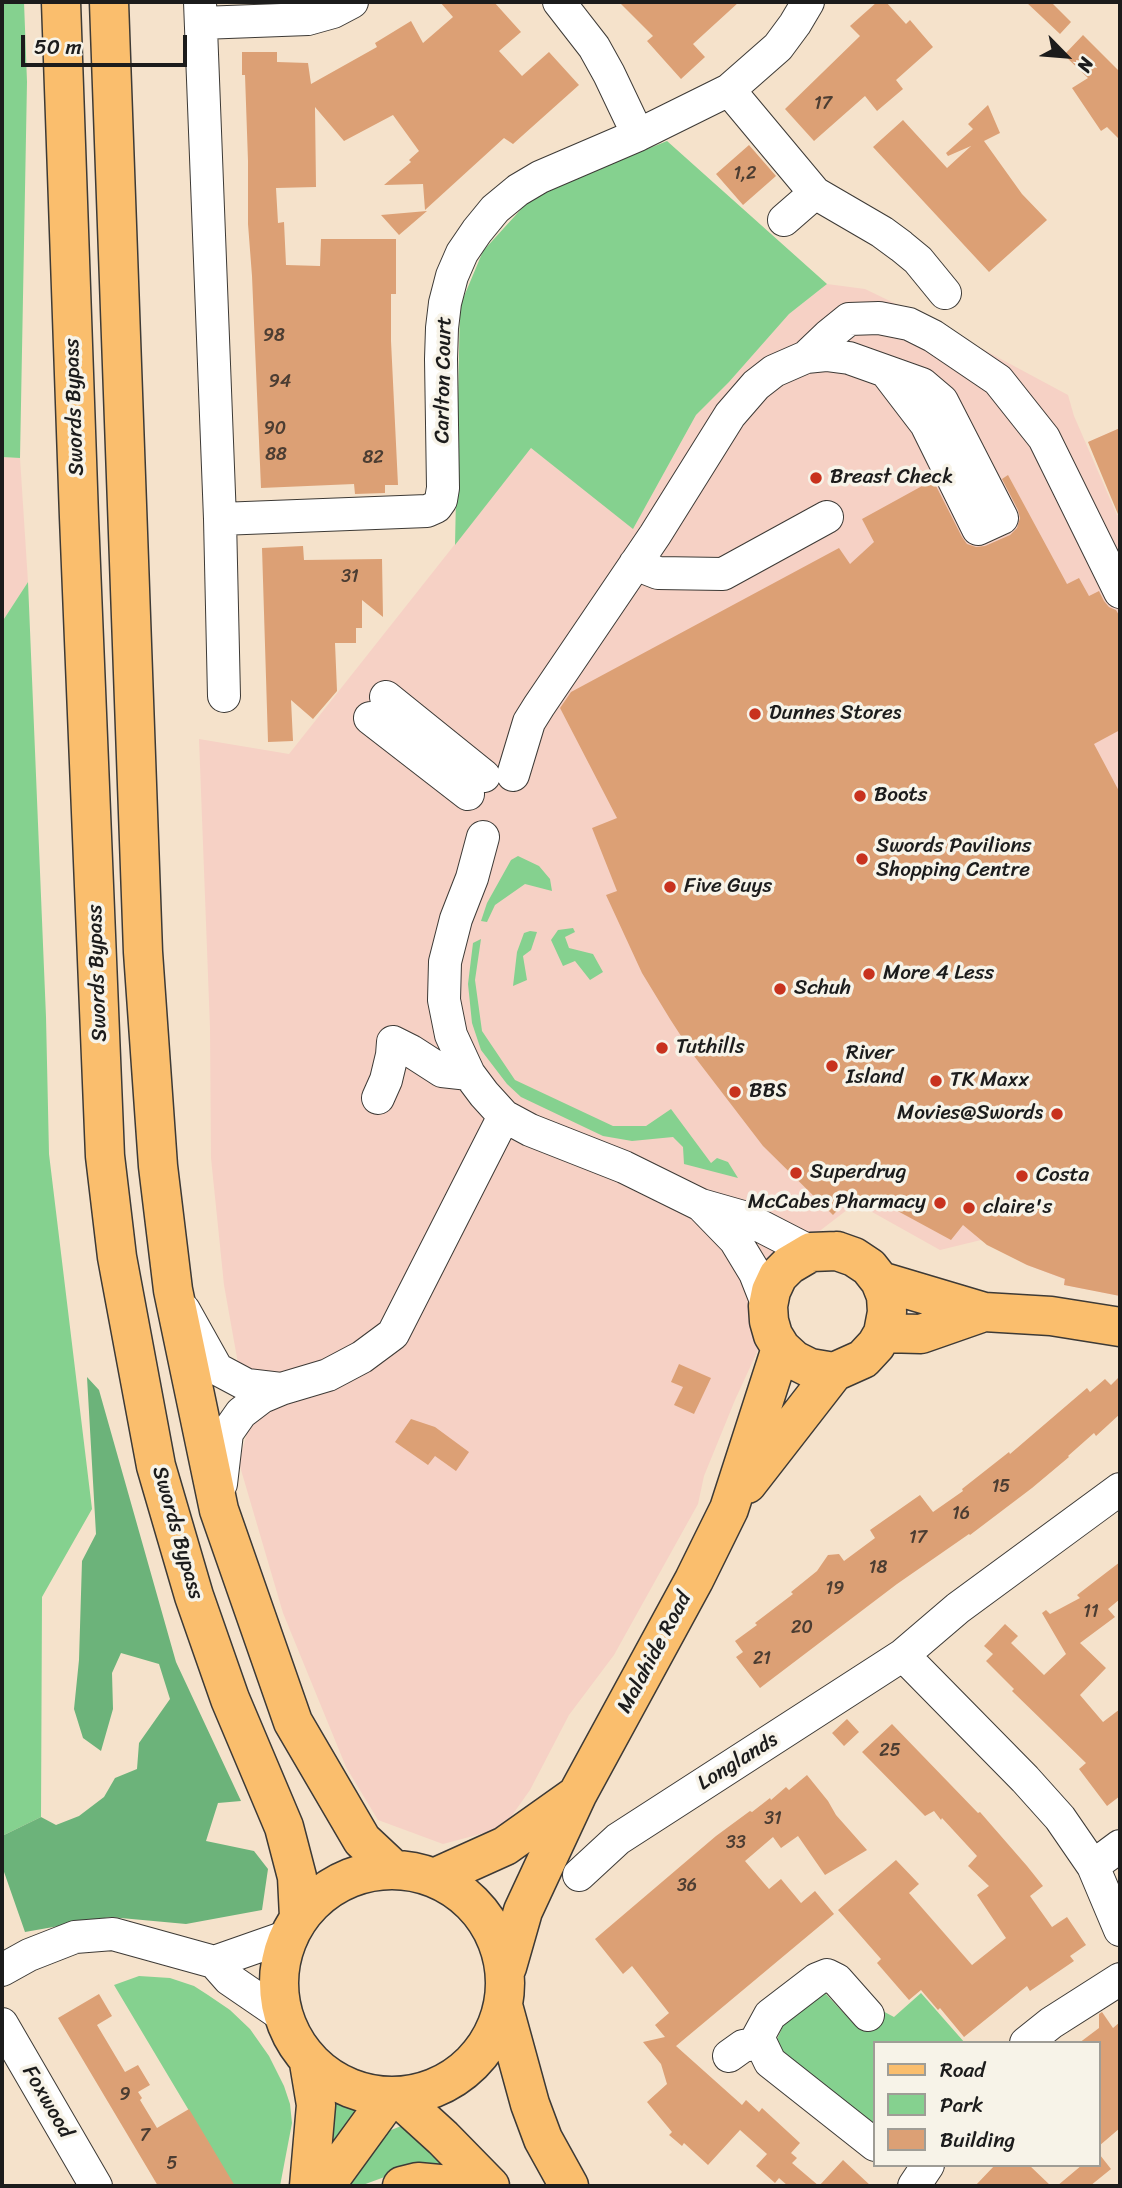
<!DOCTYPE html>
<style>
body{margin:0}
#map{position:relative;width:1122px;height:2188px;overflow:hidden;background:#f5e2cb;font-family:Sriracha,sans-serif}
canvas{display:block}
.frame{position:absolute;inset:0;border:4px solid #1c1c1c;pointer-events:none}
.legend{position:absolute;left:873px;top:2041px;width:228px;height:126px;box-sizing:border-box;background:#f7f3e8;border:2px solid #9f9d96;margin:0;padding:9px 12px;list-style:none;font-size:21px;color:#1c1c1c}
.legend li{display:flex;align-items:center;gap:14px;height:35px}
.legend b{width:35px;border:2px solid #9f9d96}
.north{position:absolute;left:1031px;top:21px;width:70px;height:70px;-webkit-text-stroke:5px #f7f3e8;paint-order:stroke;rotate:115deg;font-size:19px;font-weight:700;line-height:28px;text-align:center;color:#1c1c1c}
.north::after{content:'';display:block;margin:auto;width:24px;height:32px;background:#1c1c1c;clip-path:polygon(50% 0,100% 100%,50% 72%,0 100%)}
.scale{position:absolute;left:21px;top:35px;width:166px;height:32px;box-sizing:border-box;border:4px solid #1c1c1c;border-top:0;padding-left:9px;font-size:21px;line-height:24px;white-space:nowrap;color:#1c1c1c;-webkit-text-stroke:5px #f7f3e8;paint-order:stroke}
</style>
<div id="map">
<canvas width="1122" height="2188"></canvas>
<div class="frame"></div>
<ul class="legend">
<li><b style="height:9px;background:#fabe6d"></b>Road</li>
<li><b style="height:19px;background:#85d18f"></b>Park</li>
<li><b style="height:19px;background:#dca075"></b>Building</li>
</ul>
<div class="north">N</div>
<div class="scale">50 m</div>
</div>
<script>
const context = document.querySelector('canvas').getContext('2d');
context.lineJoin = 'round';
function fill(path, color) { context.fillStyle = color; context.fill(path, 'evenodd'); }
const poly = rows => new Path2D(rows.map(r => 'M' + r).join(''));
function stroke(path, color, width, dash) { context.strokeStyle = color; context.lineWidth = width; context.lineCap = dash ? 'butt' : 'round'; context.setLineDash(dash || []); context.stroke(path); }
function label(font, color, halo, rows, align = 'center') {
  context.font = font + ' Sriracha,sans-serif'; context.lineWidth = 7; context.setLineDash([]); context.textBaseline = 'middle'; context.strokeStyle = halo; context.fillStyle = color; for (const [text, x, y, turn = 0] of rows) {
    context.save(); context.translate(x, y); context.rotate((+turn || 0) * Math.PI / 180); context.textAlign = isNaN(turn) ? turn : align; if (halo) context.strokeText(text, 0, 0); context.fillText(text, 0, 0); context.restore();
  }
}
fill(poly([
 [827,284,865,289,919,315,1068,395,1074,416,1117,515,1119,514,1088,442,1120,428,1120,1296,1064,1285,1064,1279,1027,1265,981,1240,940,1250,856,1203,817,1233,797,1265,735,1400,704,1476,698,1504,614,1655,569,1715,530,1790,503,1828,443,1844,378,1820,346,1767,283,1613,239,1463,249,1425,224,1285,211,1158,210,1028,199,739,289,754,531,448,634,527,696,415,729,382,789,314],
 [2,457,20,458,28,582,2,622]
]), '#f6d1c5');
fill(poly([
 [2,2,24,2,27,82,20,458,2,457],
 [667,141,827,284,789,314,729,382,696,415,633,529,531,448,455,545,460,306,483,251,534,195],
 [28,582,46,1017,49,1154,92,1509,42,1597,41,1817,2,1836,2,622],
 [518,856,539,866,550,879,552,891,525,884,495,905,487,922,481,921,487,903,511,860],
 [573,928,575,932,565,937,569,948,593,954,603,972,590,980,575,961,563,966,551,940,558,930],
 [530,931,537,932,531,950,523,956,527,980,513,986,517,952,524,933],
 [481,939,475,980,482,1031,515,1080,613,1126,646,1126,671,1109,711,1163,717,1158,728,1162,738,1178,684,1164,683,1147,673,1137,632,1141,603,1136,521,1097,507,1084,481,1050,472,1023,468,984,473,943],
 [139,1976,170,1978,194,1986,208,1995,230,2010,250,2029,269,2056,284,2086,290,2104,292,2123,280,2186,234,2186,114,1985],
 [825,1993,855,2025,877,2008,894,2017,921,1993,965,2043,875,2043,875,2132,786,2059,776,2041,784,2024,813,1997],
 [334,2099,353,2108,367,2111,330,2150,334,2129],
 [401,2126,419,2134,449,2163,446,2174,390,2175,360,2186,341,2186,384,2133]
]), '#85d18f');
fill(poly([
 [87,1377,99,1390,176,1662,241,1801,218,1803,206,1841,254,1851,268,1869,262,1910,186,1924,110,1917,25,1932,3,1869,2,1836,41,1817,56,1825,79,1816,104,1797,115,1778,137,1769,139,1743,170,1699,159,1664,121,1653,112,1673,113,1709,101,1751,83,1738,74,1709,79,1660,82,1561,96,1534]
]), '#6cb37a');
fill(poly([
 [440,2,494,2,521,32,499,51,522,76,549,52,579,85,513,144,504,138,425,210,423,184,384,185,411,162,409,160,419,151,393,115,344,141,315,107,316,187,276,188,278,223,284,222,286,265,320,266,321,239,396,239,396,294,391,294,391,341,398,485,385,485,385,493,355,494,354,484,261,488,252,276,248,224,248,161,245,75,242,75,242,52,277,52,277,62,308,63,311,84,377,47,375,43,411,21,423,43,453,17],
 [619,2,739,2,693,44,705,57,681,79,647,41,653,36],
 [877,2,886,2,906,24,910,20,933,47,896,80,903,89,877,111,865,96,814,141,785,109,860,36,850,26],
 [1026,2,1051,2,1071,22,1060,34],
 [1083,35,1120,72,1120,140,1107,127,1101,131,1072,88,1088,78,1064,55],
 [988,105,1000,133,984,141,1022,194,1047,220,989,272,873,147,903,120,947,168,971,146,948,156,946,153,973,129,968,124],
 [749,145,776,176,743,205,716,174],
 [427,211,399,235,381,215],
 [1120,428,1120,519,1088,442],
 [1008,475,1067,584,1079,578,1089,596,1099,591,1104,601,1109,607,1116,610,1120,617,1120,730,1094,744,1120,793,1120,1296,1064,1285,1065,1279,1027,1265,987,1245,963,1225,951,1240,870,1196,869,1203,852,1195,833,1215,763,1146,694,1056,670,1019,642,973,606,895,617,891,592,828,617,818,560,708,571,692,839,548,850,564,874,542,862,519,933,480,962,537,967,544,976,547,985,546,1010,535,1017,528,1020,518,1018,510,1002,479],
 [303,546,304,560,382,559,383,617,362,600,362,628,356,628,356,643,335,643,337,691,313,719,291,700,293,741,268,742,262,548],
 [679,1364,711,1378,694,1414,674,1405,683,1387,671,1382],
 [1120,1376,1120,1414,1096,1436,1094,1433,1068,1456,1069,1457,1032,1488,970,1535,969,1534,897,1584,760,1688,736,1657,743,1652,735,1641,757,1625,755,1623,793,1594,791,1592,817,1571,828,1555,839,1554,844,1561,875,1538,870,1530,920,1495,933,1512,963,1491,962,1489,1009,1452,1010,1454,1087,1388,1090,1392,1105,1379,1111,1385],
 [411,1419,435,1427,469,1452,456,1471,435,1456,428,1465,395,1442],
 [1120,1562,1120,1599,1108,1609,1115,1617,1080,1643,1106,1668,1080,1695,1103,1722,1120,1709,1120,1796,1107,1806,1079,1769,1086,1763,1012,1691,1014,1689,986,1661,993,1654,984,1646,1005,1624,1018,1636,1011,1643,1044,1675,1066,1654,1042,1613,1046,1610,1050,1614,1080,1598,1077,1595],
 [847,1719,859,1732,844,1746,832,1733],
 [892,1724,978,1813,980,1812,1027,1866,1043,1886,1030,1896,1052,1927,1067,1917,1086,1945,1070,1956,1074,1961,1030,1991,1027,1986,964,2037,940,2008,938,2010,921,1990,909,2000,877,1963,881,1959,838,1910,896,1860,919,1884,909,1893,972,1965,1006,1938,977,1895,989,1886,968,1866,977,1856,942,1818,941,1820,934,1811,925,1816,862,1752],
 [807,1775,828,1801,836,1815,867,1850,825,1875,798,1836,781,1848,773,1837,745,1861,769,1889,781,1879,801,1903,815,1891,834,1914,676,2046,742,2105,746,2100,759,2112,762,2108,800,2143,791,2153,797,2158,792,2163,819,2186,843,2160,871,2186,788,2186,779,2178,775,2183,756,2166,767,2154,740,2130,708,2165,684,2143,682,2146,669,2135,672,2132,647,2102,667,2084,661,2064,643,2042,665,2037,655,2025,669,2013,632,1966,623,1974,595,1939,716,1836,750,1811,752,1812,770,1798,771,1800,786,1787,789,1790],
 [99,1994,112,2016,97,2025,125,2072,138,2065,150,2085,138,2092,142,2098,140,2100,157,2128,189,2109,235,2186,158,2186,58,2018],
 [1102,2012,1113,2028,1120,2022,1120,2128,1099,2146,1099,2043,1079,2043,1099,2028,1099,2014],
 [1100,2155,1111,2169,1090,2186,1057,2186,1082,2165,1099,2165],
 [995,2165,1029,2165,1051,2186,975,2186]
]), '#dca075');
const minor = poly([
 [200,2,220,519,224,696],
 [559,2,594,47,609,74,638,135],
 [201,23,308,19,333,12,352,2],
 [729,90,815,193,882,232,901,246,918,260,945,293],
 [784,220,815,193],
 [806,357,828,336,849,319,879,318,909,324,933,336,998,380,1044,438,1120,592],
 [220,519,427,511,436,507,441,500,443,488,441,359,442,328,445,303,452,276,462,253,477,231,495,209,518,190,540,177,638,135,729,90,778,47,795,24,808,2],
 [635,564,658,573,723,574,827,517],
 [386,697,484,776],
 [370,718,468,794],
 [513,775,529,722,539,706,655,535,730,415,756,385,774,371,806,357,826,355,849,358,922,384,942,401,1002,518,978,529,926,424,887,373],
 [483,837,472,878,456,919,445,962,444,1000,451,1035,469,1074,484,1094,504,1116,530,1130,624,1167,701,1205,743,1217,811,1252],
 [378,1098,386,1080,392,1055,393,1042,411,1051,442,1071,469,1074],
 [702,1206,735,1240,755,1273,768,1306],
 [184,1310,217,1369,247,1385,281,1389],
 [221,1484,227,1433,241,1413,262,1397,281,1389,328,1375,362,1357,393,1334,504,1116],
 [903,1655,1025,1779,1060,1818,1093,1866,1120,1930],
 [1093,1866,1120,1846],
 [579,1875,618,1839,903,1655,958,1608,1120,1489],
 [214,1962,291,1935],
 [2,1970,29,1955,75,1937,113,1934,214,1962,229,1979,283,2016],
 [868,2015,837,1980,827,1975,817,1979,770,2015,758,2037,770,2062,875,2145],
 [2,2024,96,2186],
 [1026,2043,1051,2023,1120,1979],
 [729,2056,743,2046,760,2043],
 [914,2186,928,2165]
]);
const major = poly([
 [61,2,79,517,105,1156,117,1257,156,1466,194,1596,230,1699,284,1827,297,1877,299,1917],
 [109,2,143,952,158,1166,173,1290,219,1510,293,1722,362,1840,394,1870],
 [837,1251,854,1257,869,1267,880,1281,886,1296,887,1312,883,1333,876,1345,863,1359,834,1372,810,1368,794,1360,781,1348,773,1335,769,1321,768,1306,771,1291,778,1276,789,1265,811,1252,837,1251],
 [880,1281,984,1312,1051,1316,1120,1327],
 [883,1333,921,1334,984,1312],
 [747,1484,834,1372],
 '279 1983a113 113 0 1 1 226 0a113 113 0 1 1-226 0Z',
 [434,1878,505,1846,574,1797],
 [507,1967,523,1911,577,1795,694,1580,729,1509,781,1348],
 [504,2009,530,2104,543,2139,569,2186],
 [309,2063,316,2105,309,2186],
 [399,2098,443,2138,490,2186],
 [325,2186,389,2098],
 [402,2186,418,2182,461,2186]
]);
stroke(minor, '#3d3a36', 34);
stroke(major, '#3d3a36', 41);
stroke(minor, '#fff', 32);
stroke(major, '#fabe6d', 38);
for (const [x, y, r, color] of [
 [816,478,7,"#c8321e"],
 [755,714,7,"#c8321e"],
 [860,796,7,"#c8321e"],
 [862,859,7,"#c8321e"],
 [670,887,7,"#c8321e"],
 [869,974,7,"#c8321e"],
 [780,989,7,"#c8321e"],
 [662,1048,7,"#c8321e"],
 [832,1066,7,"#c8321e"],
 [936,1081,7,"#c8321e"],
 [735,1092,7,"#c8321e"],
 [1057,1114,7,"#c8321e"],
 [796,1173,7,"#c8321e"],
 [1022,1176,7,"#c8321e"],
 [940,1203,7,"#c8321e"],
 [969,1208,7,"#c8321e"]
]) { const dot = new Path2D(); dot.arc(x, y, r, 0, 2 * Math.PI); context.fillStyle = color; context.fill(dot); stroke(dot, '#f7f3e8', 2.5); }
label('18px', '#4c3d32', null, [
 ["17",823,104],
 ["1,2",745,174],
 ["98",274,336],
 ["94",280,382],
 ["90",275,429],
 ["88",276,455],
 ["82",373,458],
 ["31",350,577],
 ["15",1001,1487],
 ["16",961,1514],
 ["17",918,1538],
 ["18",878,1568],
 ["19",835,1589],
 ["11",1091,1612],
 ["20",802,1628],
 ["21",762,1659],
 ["25",890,1751],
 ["31",773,1819],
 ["33",736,1843],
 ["36",687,1886],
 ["9",125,2095],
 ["7",145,2136],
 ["5",172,2164]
]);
label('21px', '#1c1c1c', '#f7f3e8', [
 ["Carlton Court",444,380,-89],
 ["Swords Bypass",75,407,-92],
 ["Swords Bypass",98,973,-92],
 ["Swords Bypass",177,1533,74],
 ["Malahide Road",655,1653,-62],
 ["Longlands",738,1762,-32],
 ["Foxwood",47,2102,60]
]);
label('21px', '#1c1c1c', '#f7f3e8', [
 ["Breast Check",830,478],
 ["Dunnes Stores",769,714],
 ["Boots",874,796],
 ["Swords Pavilions",876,847],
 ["Shopping Centre",876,871],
 ["Five Guys",684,887],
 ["More 4 Less",883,974],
 ["Schuh",794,989],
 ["Tuthills",676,1048],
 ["River",846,1054],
 ["Island",846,1078],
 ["TK Maxx",950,1081],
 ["BBS",749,1092],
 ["Movies@Swords",1043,1114,"right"],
 ["Superdrug",810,1173],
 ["Costa",1036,1176],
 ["McCabes Pharmacy",926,1203,"right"],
 ["claire's",983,1208]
], 'left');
</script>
